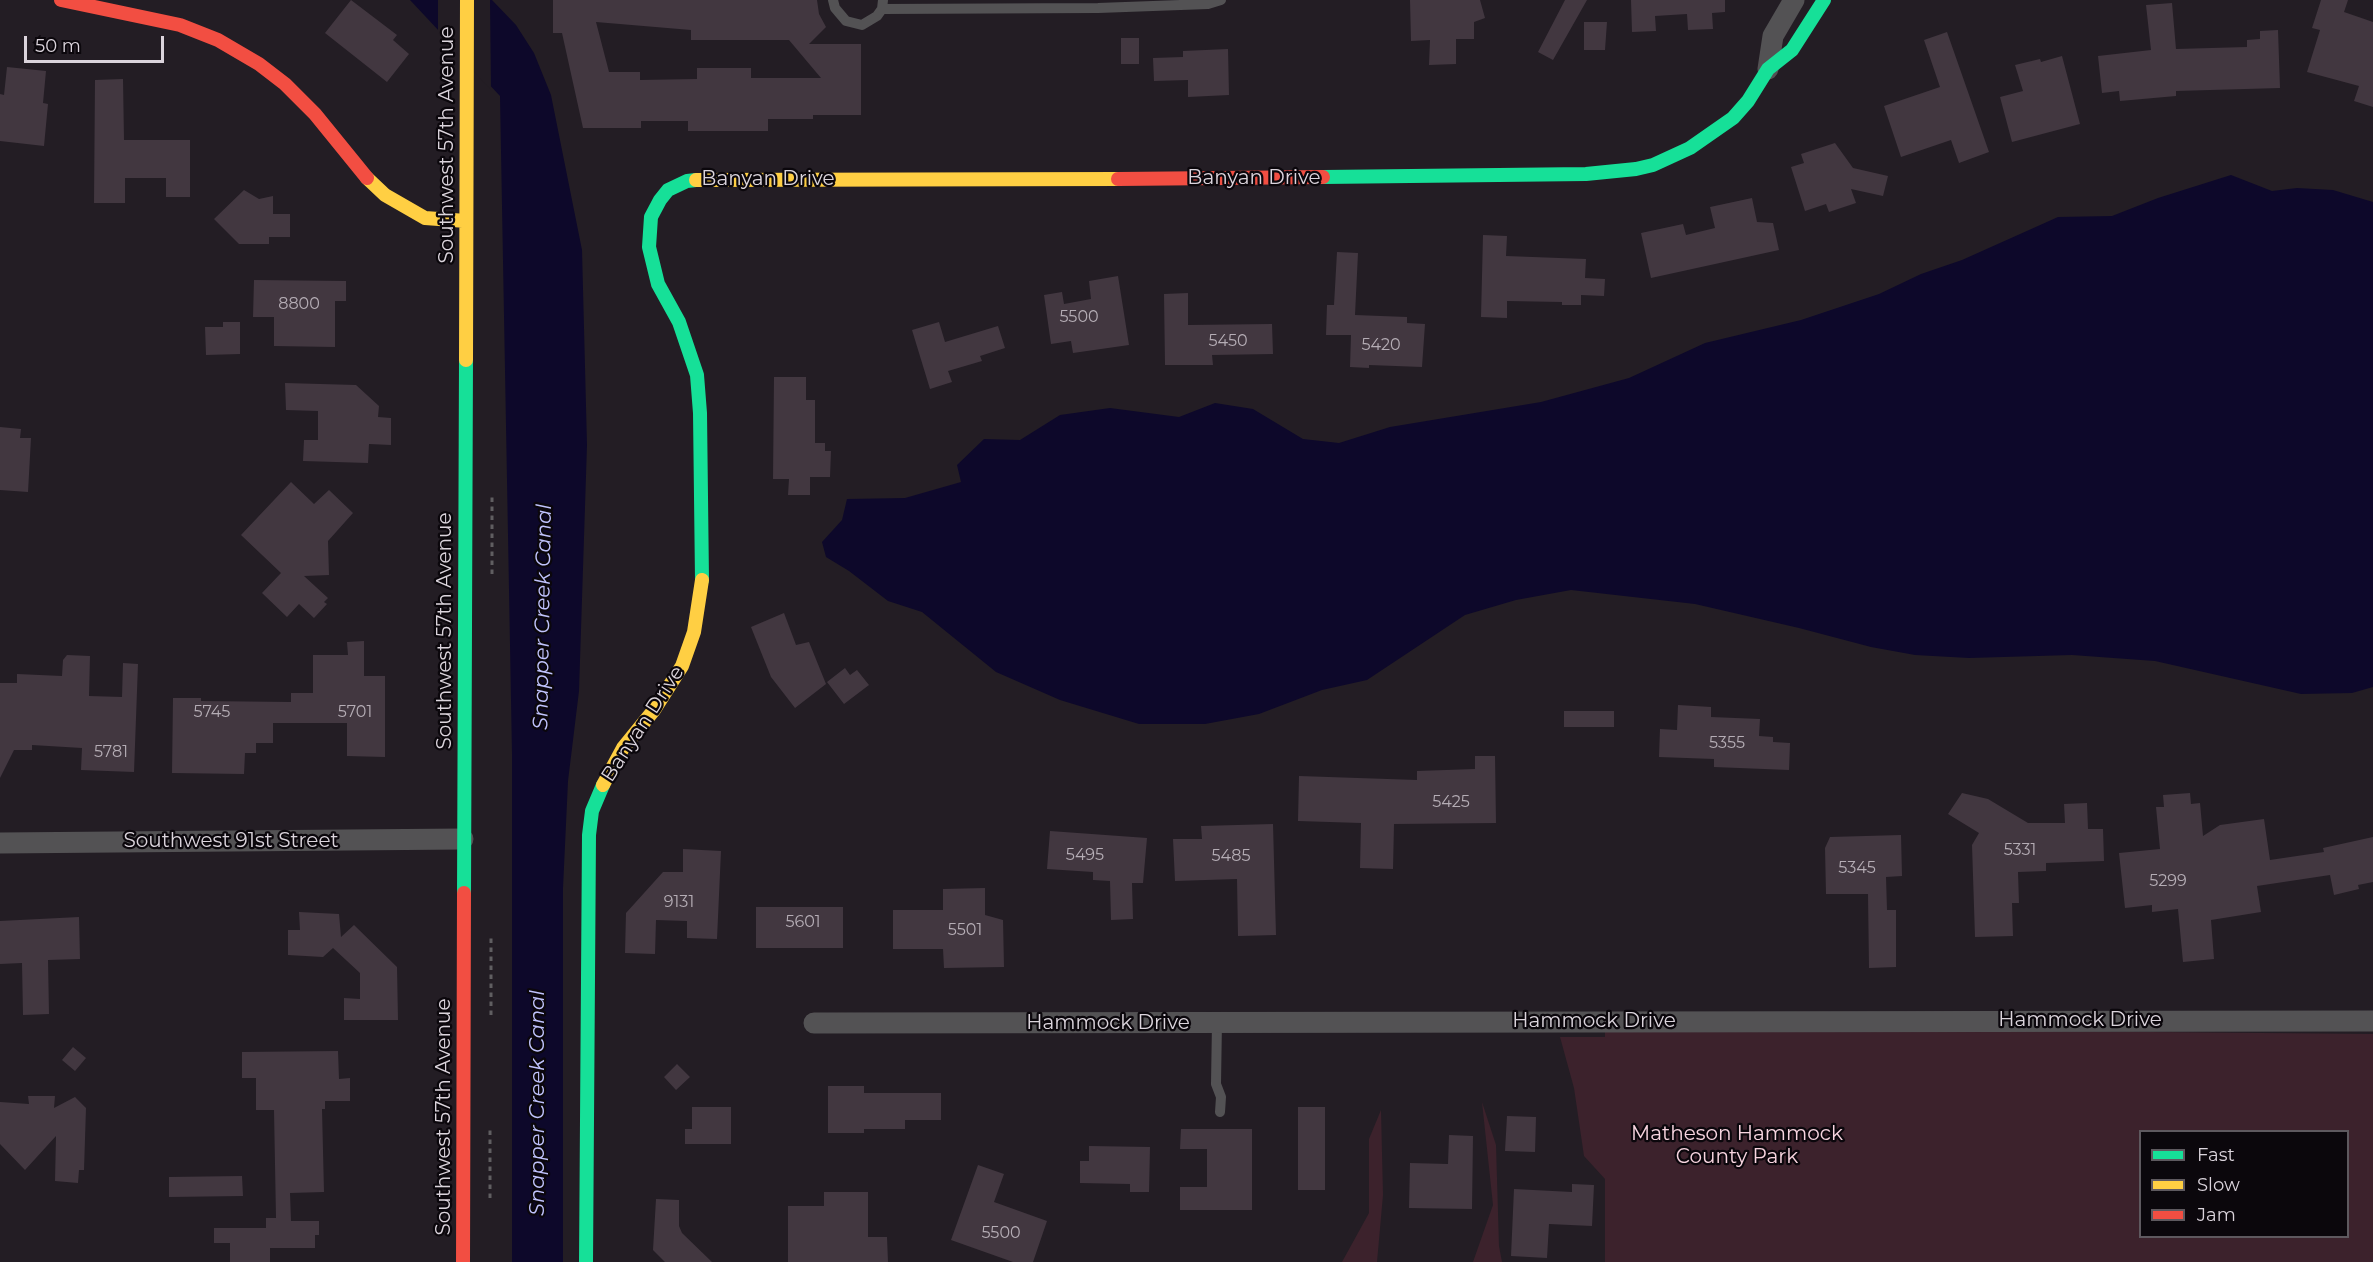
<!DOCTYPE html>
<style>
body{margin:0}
#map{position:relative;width:2373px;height:1262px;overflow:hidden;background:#231d24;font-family:Montserrat,sans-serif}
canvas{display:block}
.legend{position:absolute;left:2139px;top:1130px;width:210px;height:108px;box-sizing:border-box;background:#0b070c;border:2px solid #5e595f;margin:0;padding:8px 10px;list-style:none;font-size:18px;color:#dbd4dc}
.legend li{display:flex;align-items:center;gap:12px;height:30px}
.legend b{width:30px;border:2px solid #5e595f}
.scale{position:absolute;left:24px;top:36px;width:140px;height:27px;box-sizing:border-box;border:3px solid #dbd4dc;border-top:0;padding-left:8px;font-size:18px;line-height:21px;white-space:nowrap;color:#dbd4dc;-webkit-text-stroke:4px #0b070c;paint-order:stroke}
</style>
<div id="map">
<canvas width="2373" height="1262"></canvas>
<ul class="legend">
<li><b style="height:8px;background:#16e098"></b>Fast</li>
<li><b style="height:8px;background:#ffcf43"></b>Slow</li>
<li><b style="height:8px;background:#f24e42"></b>Jam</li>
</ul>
<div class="scale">50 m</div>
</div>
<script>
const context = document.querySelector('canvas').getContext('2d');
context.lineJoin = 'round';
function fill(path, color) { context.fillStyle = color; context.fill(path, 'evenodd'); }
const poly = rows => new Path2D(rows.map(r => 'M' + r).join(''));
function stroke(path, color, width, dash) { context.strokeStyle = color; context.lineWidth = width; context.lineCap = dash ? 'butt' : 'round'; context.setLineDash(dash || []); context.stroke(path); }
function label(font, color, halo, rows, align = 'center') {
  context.font = font + ' Montserrat,sans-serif'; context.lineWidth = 4.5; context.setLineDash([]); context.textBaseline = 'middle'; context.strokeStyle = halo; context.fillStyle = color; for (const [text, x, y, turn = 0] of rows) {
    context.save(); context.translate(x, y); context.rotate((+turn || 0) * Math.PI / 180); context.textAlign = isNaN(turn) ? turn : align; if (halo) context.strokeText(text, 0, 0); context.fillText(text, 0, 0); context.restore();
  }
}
fill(poly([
 [1605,1027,2373,1034,2373,1262,1605,1262,1605,1179,1584,1156,1574,1088,1560,1037,1605,1037],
 [2140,1132,2348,1132,2348,1236,2140,1236],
 [1482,1102,1496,1145,1499,1246,1502,1262,1473,1262,1493,1205],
 [1381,1110,1383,1195,1377,1262,1342,1262,1369,1213,1369,1139]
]), '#3c222c');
fill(poly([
 [410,0,492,0,516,25,534,53,551,95,582,250,587,445,579,691,568,781,563,888,563,1262,512,1262,512,754,500,96],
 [2231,175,2272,191,2297,188,2333,190,2373,202,2373,687,2352,693,2301,694,2155,661,2072,655,1969,658,1915,655,1871,647,1799,628,1695,604,1571,590,1516,600,1465,615,1367,680,1322,690,1259,714,1205,724,1139,724,1060,700,996,672,922,612,888,601,849,571,826,557,822,542,842,520,847,499,905,498,961,482,957,465,984,439,1020,440,1060,415,1110,408,1179,417,1215,403,1253,409,1303,439,1339,443,1390,427,1541,402,1629,378,1705,343,1801,320,1879,294,1921,274,1962,260,2058,217,2112,216,2158,198]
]), '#0d082a');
fill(poly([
 [438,0,490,0,491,90,438,33]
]), '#231d24');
fill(poly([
 [351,0,397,35,393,40,409,54,387,82,325,33],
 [553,0,817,0,819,14,826,27,809,44,861,44,861,115,813,115,813,119,768,119,768,131,688,131,688,121,641,121,641,128,583,128,562,33,553,33],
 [596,22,691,30,691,40,789,40,821,78,751,78,751,68,697,68,697,79,640,80,640,72,609,72],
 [1410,0,1480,0,1485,18,1474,22,1474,39,1456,39,1456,64,1429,65,1430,40,1411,41],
 [1565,0,1587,0,1553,60,1538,52],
 [1631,0,1725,0,1725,12,1712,13,1713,29,1688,30,1687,14,1655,16,1656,31,1632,32],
 [2321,0,2348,0,2344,12,2373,22,2373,107,2354,101,2359,86,2307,72,2320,30,2312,28],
 [2172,3,2176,49,2247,47,2247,40,2260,39,2260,31,2278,30,2280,88,2176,91,2176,96,2120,101,2119,91,2102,93,2098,56,2151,50,2146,5],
 [1584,22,1607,22,1605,50,1584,50],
 [1947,32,1989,152,1959,163,1951,140,1901,157,1884,106,1940,87,1924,40],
 [1121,38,1139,38,1139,64,1121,64],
 [1228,49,1229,95,1188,97,1188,80,1154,81,1153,58,1183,57,1183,51],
 [2062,56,2080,124,2012,142,2000,97,2023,91,2015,65,2040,59,2041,62],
 [7,67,46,71,43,103,48,104,44,146,0,141,0,94,4,95],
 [123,79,124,140,190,140,190,197,166,197,166,178,125,178,125,203,94,203,95,80],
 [1835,143,1853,168,1888,176,1883,196,1851,189,1856,203,1829,212,1826,204,1805,211,1791,167,1804,163,1801,154],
 [244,190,259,199,273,196,273,214,290,214,290,237,269,237,269,244,239,244,214,219],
 [1752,198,1757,222,1773,223,1779,250,1651,278,1641,233,1683,224,1686,235,1715,228,1710,207],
 [1483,235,1507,236,1506,256,1586,259,1585,278,1605,279,1604,296,1581,295,1581,305,1562,305,1562,302,1507,301,1507,318,1481,317],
 [1337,252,1358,253,1355,315,1407,317,1407,323,1425,324,1422,367,1369,365,1369,368,1350,367,1351,335,1326,335,1327,305,1334,305],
 [1118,276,1129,345,1073,353,1071,341,1051,344,1044,295,1062,292,1064,304,1091,299,1089,281],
 [254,280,346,281,346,301,335,301,335,347,274,346,274,317,253,317],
 [1188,293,1188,325,1272,324,1273,354,1212,355,1213,365,1165,365,1164,294],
 [223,322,240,322,240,354,206,355,205,327,223,327],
 [939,322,945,342,998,326,1005,348,980,356,982,361,948,371,952,382,930,389,912,330],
 [774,377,806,377,806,400,815,400,815,443,825,443,825,451,831,451,830,477,810,477,810,495,788,495,789,479,773,479],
 [285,383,356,385,379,406,378,417,391,418,391,445,369,444,368,463,303,461,304,440,318,440,318,411,286,410],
 [0,427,21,429,20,438,31,438,28,492,0,490],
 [291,482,314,504,329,490,353,513,328,541,329,575,304,576,328,598,324,602,327,604,314,618,299,604,287,617,262,593,281,573,241,535],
 [784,613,796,645,809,642,826,684,795,708,771,677,751,627],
 [364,641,364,676,385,676,385,757,347,756,347,723,273,723,273,743,256,743,256,753,245,753,244,774,172,773,173,698,201,698,201,701,291,702,291,693,313,693,313,655,348,655,347,642],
 [67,655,90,656,89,696,122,697,123,663,138,664,134,772,81,770,82,748,32,745,32,750,14,750,0,778,0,683,17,683,17,674,62,676,63,660],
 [845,668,850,675,857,670,869,685,844,704,827,682],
 [1678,705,1711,707,1711,717,1760,719,1759,736,1773,737,1773,742,1790,743,1789,770,1714,767,1714,759,1659,757,1660,729,1677,730],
 [1564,711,1614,711,1614,727,1564,727],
 [1475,756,1495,756,1496,823,1394,824,1393,869,1360,868,1361,823,1298,821,1299,776,1417,780,1417,771,1475,769],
 [1962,793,1988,799,2028,823,2065,823,2064,804,2087,803,2088,829,2103,829,2104,861,2046,863,2046,871,2018,872,2019,903,2012,903,2013,936,1975,937,1972,845,1979,833,1948,814],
 [2190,793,2191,804,2200,803,2203,836,2220,825,2264,819,2270,860,2324,852,2323,848,2373,837,2373,882,2358,885,2359,889,2334,895,2330,875,2257,886,2261,912,2211,920,2214,959,2183,962,2178,909,2152,912,2152,905,2125,908,2119,853,2160,849,2156,807,2164,807,2163,795],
 [1273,824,1276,935,1238,936,1237,879,1175,881,1173,839,1202,839,1201,826],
 [1050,831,1147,838,1143,883,1132,883,1133,919,1111,920,1110,881,1093,880,1093,872,1047,869],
 [1901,835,1902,876,1886,877,1887,910,1896,910,1896,967,1869,968,1868,894,1826,894,1825,848,1830,837],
 [683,849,721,851,717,939,687,938,687,921,656,920,655,954,625,953,626,913,663,872,683,872],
 [985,888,985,915,1003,920,1004,967,944,968,943,949,893,949,893,910,943,910,943,889],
 [756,907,843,907,843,948,756,948],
 [299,912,339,914,341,937,354,925,397,967,398,1020,344,1020,344,998,360,999,360,973,333,948,323,957,288,955,288,930,300,930],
 [79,917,80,959,48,960,49,1014,23,1015,22,963,0,964,0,921],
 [73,1047,86,1058,75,1071,62,1060],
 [338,1051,339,1079,350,1078,350,1101,325,1101,325,1109,322,1109,324,1192,290,1193,291,1221,319,1221,319,1235,315,1235,315,1248,270,1248,270,1262,230,1262,230,1243,214,1243,214,1228,266,1228,266,1218,276,1218,274,1110,256,1110,256,1078,242,1078,242,1052],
 [677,1064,690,1077,676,1090,664,1077],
 [828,1086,864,1086,864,1093,941,1093,941,1120,905,1120,905,1129,864,1129,864,1133,828,1133],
 [28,1096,55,1096,54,1108,75,1097,86,1108,84,1170,79,1170,78,1183,55,1181,56,1136,25,1170,0,1144,0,1102,29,1104],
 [692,1107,731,1107,731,1144,685,1144,685,1129,692,1129],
 [1298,1107,1325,1107,1325,1190,1298,1190],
 [1507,1116,1536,1117,1535,1152,1505,1151],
 [1181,1129,1252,1129,1252,1210,1180,1210,1180,1187,1207,1187,1207,1149,1180,1149],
 [1449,1135,1473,1136,1472,1209,1409,1208,1410,1163,1448,1164],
 [1089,1146,1150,1147,1149,1192,1130,1192,1130,1184,1080,1183,1080,1161,1089,1161],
 [978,1165,1004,1174,994,1202,1047,1221,1033,1262,1013,1262,951,1240],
 [242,1176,243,1196,169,1197,169,1177],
 [1572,1184,1594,1185,1592,1226,1549,1224,1547,1258,1511,1256,1514,1189,1572,1192],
 [824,1192,868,1192,868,1237,887,1237,888,1262,788,1262,788,1206,824,1206],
 [656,1199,679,1200,679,1226,682,1233,712,1262,665,1262,653,1250]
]), '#423740');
stroke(poly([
 [492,574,492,494],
 [491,1015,491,938],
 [490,1198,490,1127]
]), '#605e61', 3, [4.5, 4.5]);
stroke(poly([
 [833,0,835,8,846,21,862,25,877,16,882,9,883,0],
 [882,9,1098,8,1208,4,1221,0],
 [1217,1022,1216,1084,1221,1097,1220,1112]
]), '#535254', 10);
stroke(poly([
 [1768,69,1773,36,1794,0],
 [0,843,463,839],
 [814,1023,2373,1021]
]), '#535254', 21);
stroke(poly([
 [1323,177,1586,174,1636,169,1653,165,1690,148,1733,118,1748,101,1768,69,1792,50,1824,0],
 [696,180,687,181,668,190,660,200,651,217,649,247,658,284,679,322,697,375,700,413,702,580],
 [464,893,466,360],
 [586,1262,589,835,592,811,603,785]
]), '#16e098', 14);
stroke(poly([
 [367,178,385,195,425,218,466,221],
 [696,180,1118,179],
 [466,360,467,0],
 [603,785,623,748,654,710,682,666,694,632,702,580]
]), '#ffcf43', 14);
stroke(poly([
 [61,0,180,25,218,40,259,64,285,84,315,114,367,178],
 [1118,179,1323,177],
 [463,1262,464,893]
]), '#f24e42', 14);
label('16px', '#b5adb5', null, [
 ["8800",299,304],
 ["5500",1079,317],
 ["5450",1228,341],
 ["5420",1381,345],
 ["5745",212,712],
 ["5701",355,712],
 ["5355",1727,743],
 ["5781",111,752],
 ["5425",1451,802],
 ["5331",2020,850],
 ["5495",1085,855],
 ["5485",1231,856],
 ["5345",1857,868],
 ["5299",2168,881],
 ["9131",679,902],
 ["5601",803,922],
 ["5501",965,930],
 ["5500",1001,1233]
]);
label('20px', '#dbd4dc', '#0b070c', [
 ["Southwest 57th Avenue",447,145,-90],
 ["Banyan Drive",1254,178],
 ["Banyan Drive",768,179],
 ["Southwest 57th Avenue",445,631,-90],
 ["Banyan Drive",643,724,-57],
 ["Southwest 91st Street",231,841],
 ["Hammock Drive",2080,1020],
 ["Hammock Drive",1594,1021],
 ["Hammock Drive",1108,1023],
 ["Southwest 57th Avenue",444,1117,-90]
]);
label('20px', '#f8d5e0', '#0b070c', [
 ["Matheson Hammock",1737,1134],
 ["County Park",1737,1157]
]);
label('italic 21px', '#c0c3fd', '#0b070c', [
 ["Snapper Creek Canal",543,617,-89],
 ["Snapper Creek Canal",538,1103,-90]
]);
</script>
